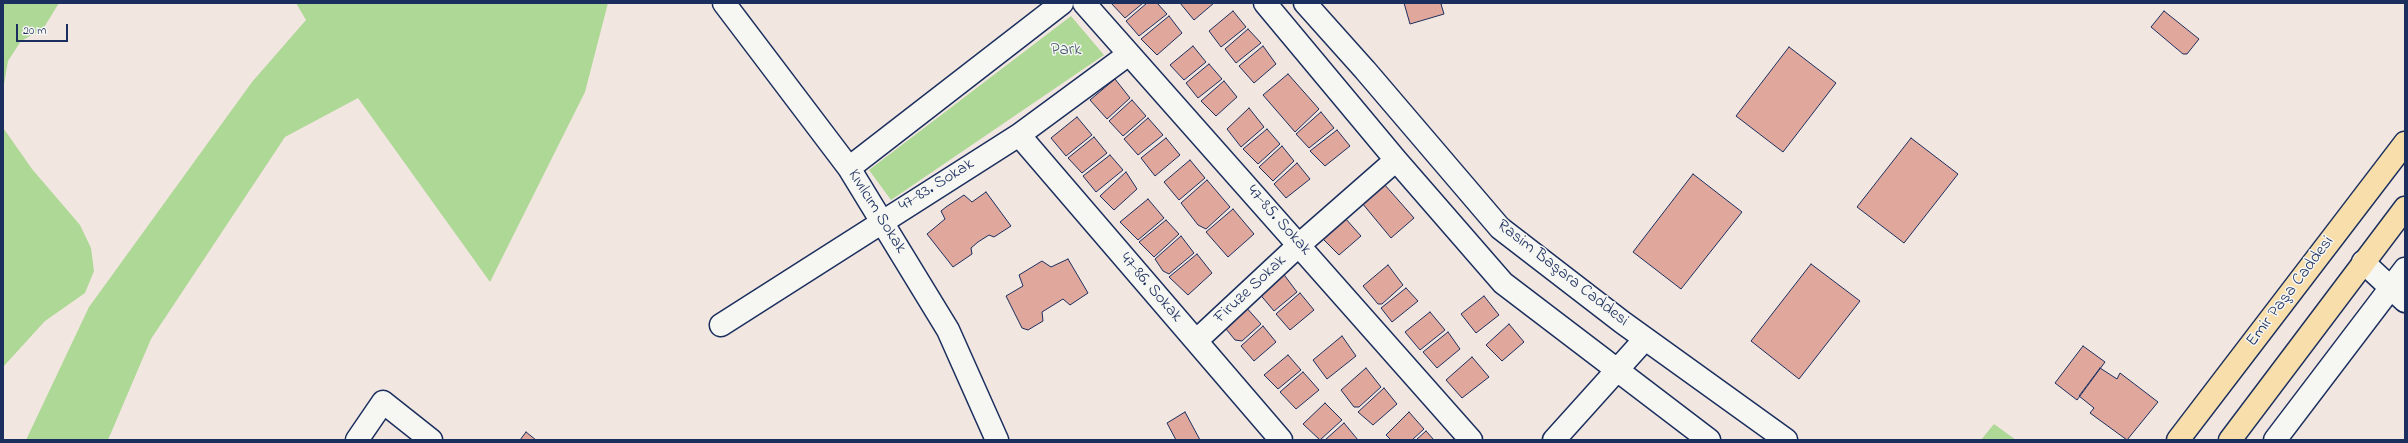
<!DOCTYPE html>
<meta charset="utf-8">
<style>
body{margin:0}
#map{position:relative;width:2408px;height:443px;overflow:hidden;background:#f2e6e1;font-family:"Indie Flower",sans-serif}
canvas{display:block}
.frame{position:absolute;inset:0;border:4px solid #1b2f5e;pointer-events:none}
.scale{position:absolute;left:16px;top:24px;width:52px;height:18px;box-sizing:border-box;border:2px solid #1b2f5e;border-top:0;padding-left:5px;font-size:12px;line-height:14px;white-space:nowrap;color:#1b2f5e;-webkit-text-stroke:3px #f6f6f2;paint-order:stroke}
</style>
<div id="map">
<canvas width="2408" height="443"></canvas>
<div class="frame"></div>
<div class="scale">20 m</div>
</div>
<script>
const context = document.querySelector('canvas').getContext('2d');
context.lineJoin = 'round';
function fill(path, color) { context.fillStyle = color; context.fill(path, 'evenodd'); }
const poly = rows => new Path2D(rows.map(r => 'M' + r).join(''));
function stroke(path, color, width, dash) { context.strokeStyle = color; context.lineWidth = width; context.lineCap = dash ? 'butt' : 'round'; context.setLineDash(dash || []); context.stroke(path); }
function label(font, color, halo, rows, align = 'center') {
  context.font = font + ' "Indie Flower",sans-serif'; context.lineWidth = 3; context.setLineDash([]); context.textBaseline = 'middle'; context.strokeStyle = halo; context.fillStyle = color; for (const [text, x, y, turn = 0] of rows) {
    context.save(); context.translate(x, y); context.rotate((+turn || 0) * Math.PI / 180); context.textAlign = isNaN(turn) ? turn : align; if (halo) context.strokeText(text, 0, 0); context.fillText(text, 0, 0); context.restore();
  }
}
fill(poly([
 [3,3,59,3,43,29,21,41,8,61,3,90],
 [296,3,608,3,585,92,490,282,358,98,285,137,151,339,108,440,26,440,89,307,252,82,306,20],
 [1071,16,1104,55,891,200,869,170],
 [3,122,4,129,32,169,80,225,91,248,94,271,85,293,45,321,3,367],
 [1994,424,2016,440,1981,440]
]), '#aed896');
const building = poly([
 [1111,3,1143,3,1125,18,1111,3],
 [1147,3,1157,3,1167,14,1139,36,1126,21,1147,3],
 [1180,3,1214,3,1194,20,1180,3],
 [1404,3,1444,3,1441,4,1444,14,1410,24,1404,3],
 [1233,11,1246,27,1221,47,1209,31,1233,11],
 [2164,11,2199,39,2187,54,2183,54,2151,27,2164,11],
 [1169,16,1182,33,1157,55,1141,39,1169,16],
 [1248,29,1261,43,1236,63,1225,49,1248,29],
 [1193,46,1206,62,1184,80,1170,65,1193,46],
 [1263,46,1276,64,1254,83,1239,66,1263,46],
 [1789,47,1836,83,1783,152,1736,116,1789,47],
 [1209,64,1222,79,1198,98,1186,83,1209,64],
 [1288,74,1319,109,1295,132,1263,95,1288,74],
 [1115,79,1130,98,1107,119,1090,100,1115,79],
 [1224,81,1237,97,1216,116,1201,101,1224,81],
 [1132,100,1146,116,1123,136,1109,121,1132,100],
 [1249,108,1264,127,1241,147,1227,129,1249,108],
 [1321,112,1334,128,1309,148,1296,134,1321,112],
 [1077,117,1092,135,1066,156,1051,138,1077,117],
 [1148,118,1163,135,1138,155,1124,139,1148,118],
 [1267,129,1280,144,1258,164,1243,149,1267,129],
 [1337,130,1350,146,1325,166,1310,151,1337,130],
 [1094,137,1107,153,1082,173,1068,158,1094,137],
 [1166,138,1180,155,1155,176,1141,158,1166,138],
 [1911,138,1958,174,1904,243,1857,207,1911,138],
 [1282,146,1294,161,1273,181,1259,167,1282,146],
 [1110,155,1123,170,1096,192,1083,176,1110,155],
 [1190,160,1205,178,1179,200,1164,182,1190,160],
 [1297,163,1310,179,1286,198,1274,184,1297,163],
 [1126,172,1137,189,1114,210,1100,196,1126,172],
 [1693,174,1742,212,1681,289,1633,252,1693,174],
 [1207,180,1230,207,1206,229,1198,225,1181,203,1207,180],
 [1384,184,1414,218,1391,238,1362,203,1384,184],
 [986,192,1011,226,994,237,989,235,978,242,971,248,972,254,953,267,927,234,945,219,941,211,946,207,964,195,972,202,986,192],
 [1148,199,1164,218,1138,240,1120,222,1148,199],
 [1233,209,1254,234,1228,257,1206,232,1233,209],
 [1345,218,1361,236,1339,255,1322,238,1345,218],
 [1166,220,1179,234,1154,257,1139,242,1166,220],
 [1181,236,1194,253,1169,274,1163,271,1155,259,1181,236],
 [1197,254,1212,273,1188,295,1169,277,1197,254],
 [1068,259,1088,293,1070,305,1063,299,1042,312,1043,321,1028,330,1022,328,1006,296,1023,286,1019,275,1042,261,1051,267,1068,259],
 [1811,264,1860,301,1799,379,1751,341,1811,264],
 [1388,265,1403,285,1382,304,1378,304,1363,286,1388,265],
 [1282,272,1297,292,1274,311,1258,292,1282,272],
 [1406,288,1418,301,1392,322,1381,308,1406,288],
 [1300,293,1314,310,1290,330,1276,314,1300,293],
 [1484,296,1499,315,1476,333,1461,314,1484,296],
 [1244,305,1261,324,1242,341,1235,340,1222,324,1244,305],
 [1430,312,1445,330,1420,350,1405,332,1430,312],
 [1509,324,1524,342,1502,361,1486,345,1509,324],
 [1263,326,1276,342,1254,361,1241,346,1263,326],
 [1448,332,1460,349,1437,368,1423,352,1448,332],
 [1342,336,1356,356,1327,379,1313,360,1342,336],
 [2083,346,2105,362,2077,400,2055,383,2083,346],
 [1288,355,1301,370,1278,389,1264,375,1288,355],
 [1472,357,1489,377,1462,398,1446,380,1472,357],
 [1366,368,1381,387,1359,407,1354,407,1341,390,1366,368],
 [2100,368,2117,379,2120,373,2158,402,2127,440,2090,413,2094,408,2079,396,2100,368],
 [1303,372,1319,390,1296,409,1280,392,1303,372],
 [1384,388,1397,404,1373,425,1358,412,1384,388],
 [1325,403,1342,420,1320,440,1303,424,1325,403],
 [1185,412,1200,440,1176,440,1167,423,1185,412],
 [1409,412,1424,429,1412,440,1391,440,1386,435,1409,412],
 [1344,423,1358,440,1325,440,1344,423],
 [1426,431,1434,440,1416,440,1426,431],
 [526,432,536,440,520,440,526,432]
]);
fill(building, '#e0a79c');
stroke(building, '#1b2f5e', 1);
const minor = poly([
 [724,3,849,168,948,330,997,440],
 [1084,3,1471,440],
 [1265,3,1396,160,1503,283,1709,440],
 [1305,3,1365,70,1500,228,1622,322,1786,440],
 [1019,135,1281,440],
 [849,168,1062,3],
 [2363,262,2405,301],
 [721,325,1019,135,1129,54],
 [1196,341,1299,245,1396,160],
 [357,440,383,402,431,440],
 [1554,440,1645,339],
 [2275,440,2405,269]
]);
const major = poly([
 [2178,440,2405,143],
 [2230,440,2405,208]
]);
stroke(minor, '#1b2f5e', 25);
stroke(major, '#1b2f5e', 25);
stroke(minor, '#f6f6f2', 22);
stroke(major, '#f8deab', 22);
label('17px', '#40596c', '#f6f6f2', [
 ["Park",1066,51]
]);
label('17px', '#1b2f5e', '#f6f6f2', [
 ["47-83. Sokak",937,186,-32],
 ["Kıvılcım Sokak",876,212,58],
 ["47-85. Sokak",1278,221,48],
 ["Rasim Başara Caddesi",1562,274,38],
 ["47-86. Sokak",1150,288,49],
 ["Firuze Sokak",1251,290,-43],
 ["Emir Paşa Caddesi",2291,292,-53]
]);
</script>
